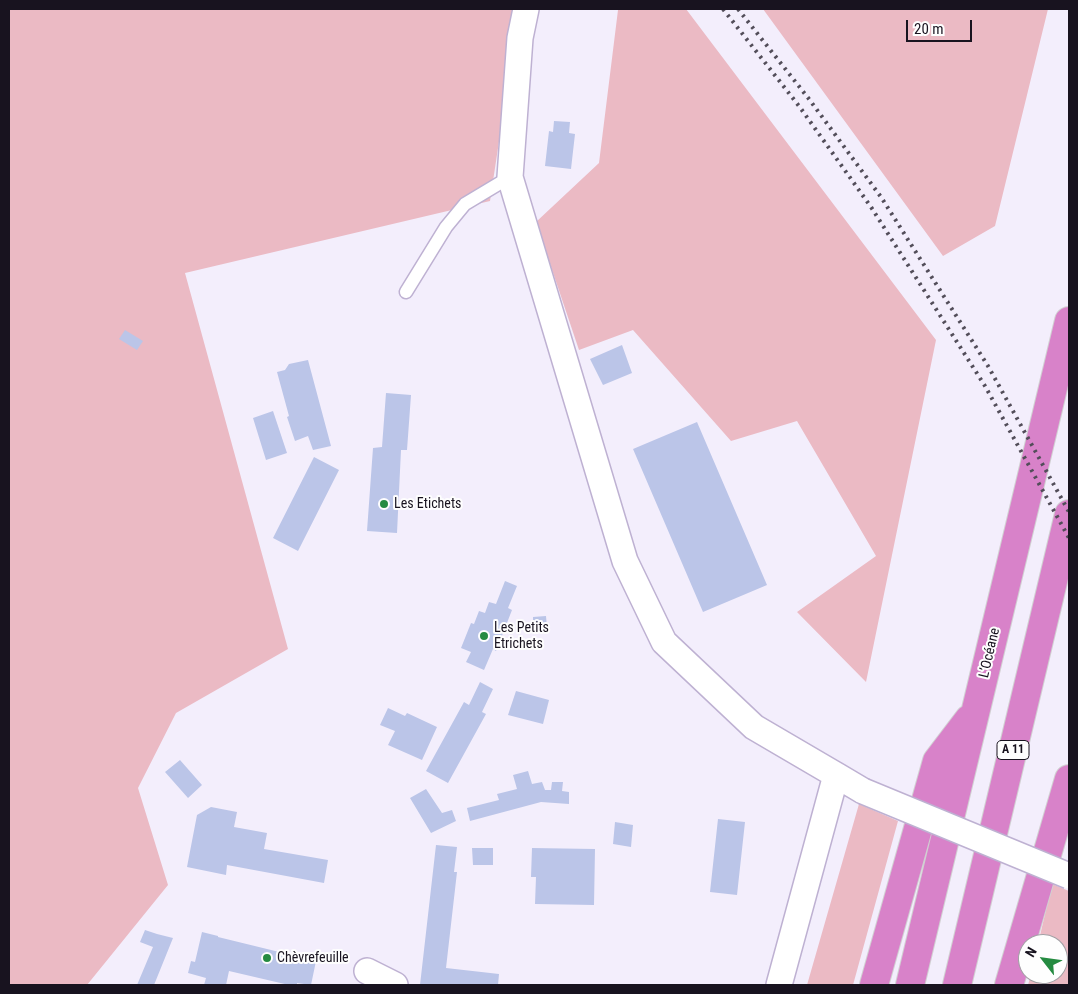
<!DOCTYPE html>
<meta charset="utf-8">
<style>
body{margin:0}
#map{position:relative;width:1078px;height:994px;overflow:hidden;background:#f3eefc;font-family:"Roboto Condensed",sans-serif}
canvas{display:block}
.frame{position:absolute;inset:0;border:10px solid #18131f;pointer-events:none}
.north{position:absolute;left:1018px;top:934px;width:50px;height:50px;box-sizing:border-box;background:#fefefe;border:1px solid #a2a0a5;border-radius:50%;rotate:300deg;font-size:14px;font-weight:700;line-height:20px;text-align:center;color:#18131f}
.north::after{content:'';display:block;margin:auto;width:18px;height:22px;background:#258b41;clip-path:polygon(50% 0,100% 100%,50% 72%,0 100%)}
.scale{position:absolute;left:906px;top:20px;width:66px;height:22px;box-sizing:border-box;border:2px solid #18131f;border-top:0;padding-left:6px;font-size:15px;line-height:18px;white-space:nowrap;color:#18131f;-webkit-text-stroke:4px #fefefe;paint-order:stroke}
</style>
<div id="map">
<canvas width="1078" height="994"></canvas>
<div class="frame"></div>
<div class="north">N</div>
<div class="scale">20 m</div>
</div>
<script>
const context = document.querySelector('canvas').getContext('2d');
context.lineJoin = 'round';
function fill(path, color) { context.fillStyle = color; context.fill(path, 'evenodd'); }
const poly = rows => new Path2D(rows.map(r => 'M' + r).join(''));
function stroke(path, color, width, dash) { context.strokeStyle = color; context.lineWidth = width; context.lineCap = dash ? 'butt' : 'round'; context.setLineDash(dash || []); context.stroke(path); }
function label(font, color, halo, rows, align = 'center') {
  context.font = font + ' "Roboto Condensed",sans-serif'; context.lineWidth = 4; context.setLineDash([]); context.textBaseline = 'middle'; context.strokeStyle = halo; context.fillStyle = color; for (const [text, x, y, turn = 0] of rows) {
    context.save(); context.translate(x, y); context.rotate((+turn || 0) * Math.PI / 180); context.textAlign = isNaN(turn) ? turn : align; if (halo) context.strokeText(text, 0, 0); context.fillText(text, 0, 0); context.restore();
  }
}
fill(poly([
 [9,9,519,9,490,201,185,273,288,649,176,713,138,788,168,885,87,985,9,985],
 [617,9,686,9,936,340,866,682,797,612,876,556,797,421,731,441,633,330,579,350,536,222,599,163,618,10],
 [763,9,1048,9,995,226,943,256],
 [859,804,898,821,853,985,807,985],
 [1052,884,1069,891,1069,985,1028,985,1031,974,1058,974,1058,944,1038,944]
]), '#ebbac4');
fill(poly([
 [554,121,570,122,569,133,575,134,571,169,545,166,549,131,553,132],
 [125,330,143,341,137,350,119,339],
 [622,345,632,373,603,385,590,359],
 [308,360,331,446,313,450,308,436,295,441,287,417,289,416,277,372,285,370,289,364],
 [386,393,411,395,407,450,401,450,397,533,367,531,373,448,382,447],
 [273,411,287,453,266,460,253,418],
 [697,422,767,585,703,612,633,449],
 [314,457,339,470,298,551,273,538],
 [505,581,517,586,508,608,512,610,496,651,493,649,484,670,466,662,471,652,461,648,471,623,474,624,479,611,485,613,489,602,496,604],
 [546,616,547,628,533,627,533,617],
 [480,682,493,689,482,712,486,714,448,783,426,771,464,702,469,705],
 [516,691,549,700,543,724,508,715],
 [388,708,405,716,407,713,437,727,422,760,388,745,395,731,380,725],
 [180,760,202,785,188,798,165,772],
 [528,771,532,784,542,782,545,790,551,790,552,782,563,782,562,791,569,792,569,804,541,802,470,821,467,808,499,800,497,794,517,789,513,775],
 [426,789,442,813,452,810,456,821,431,833,410,798],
 [211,807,237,812,234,827,267,833,264,849,328,860,324,883,227,865,226,875,187,867,197,815],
 [718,819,745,822,737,895,710,892],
 [615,822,633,825,631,847,613,844],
 [436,845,457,847,454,872,457,872,446,968,499,974,498,985,420,985],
 [472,848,493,848,493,865,473,865],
 [532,848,595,849,594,905,535,904,536,877,531,877],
 [145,930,157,934,173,938,154,985,137,985,153,947,140,942],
 [202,932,218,936,218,937,316,961,311,985,297,983,297,985,289,985,229,971,226,985,204,985,206,978,188,973,191,961,195,962]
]), '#bbc5e8');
const lane = poly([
 [406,292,446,227,465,204,510,177]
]);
const street = poly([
 [526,9,520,38,510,177,625,561,664,642,754,727,836,775],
 [367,971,395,985],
 [779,985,836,775,863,791]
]);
const highway = poly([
 [874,985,937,761,969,719],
 [910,985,1069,321],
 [957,985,1069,514],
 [1009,985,1069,779]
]);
stroke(lane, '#beb1d2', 15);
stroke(street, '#beb1d2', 28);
stroke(highway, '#d1d0d2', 30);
stroke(lane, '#fff', 12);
stroke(street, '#fff', 25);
stroke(highway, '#d882c9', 28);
stroke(poly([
 [723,9,799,106,871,207,985,386,1069,538],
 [738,9,809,99,881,197,988,366,1069,512]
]), '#524d59', 4, [2.5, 5]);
const streetBridge = poly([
 [863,791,1069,876]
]);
stroke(streetBridge, '#beb1d2', 28, []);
stroke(streetBridge, '#fff', 25);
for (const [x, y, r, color] of [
 [384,504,5,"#258b41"],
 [484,636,5,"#258b41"],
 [267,958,5,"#258b41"]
]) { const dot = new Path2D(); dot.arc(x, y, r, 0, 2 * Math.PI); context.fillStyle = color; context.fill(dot); stroke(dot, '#fefefe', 2); }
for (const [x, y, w] of [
 [1013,750,32]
]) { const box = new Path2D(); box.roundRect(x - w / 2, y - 9.5, w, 19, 4); context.fillStyle = '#fefefe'; context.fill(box); stroke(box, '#18131f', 1); }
label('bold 12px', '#18131f', null, [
 ["A 11",1013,750]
]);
label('14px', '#18131f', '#fefefe', [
 ["Les Etichets",394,504],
 ["Les Petits",494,628],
 ["Etrichets",494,644],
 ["Chèvrefeuille",277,958]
], 'left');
label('14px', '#18131f', '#fefefe', [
 ["L’Océane",990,653,-77]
]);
</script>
